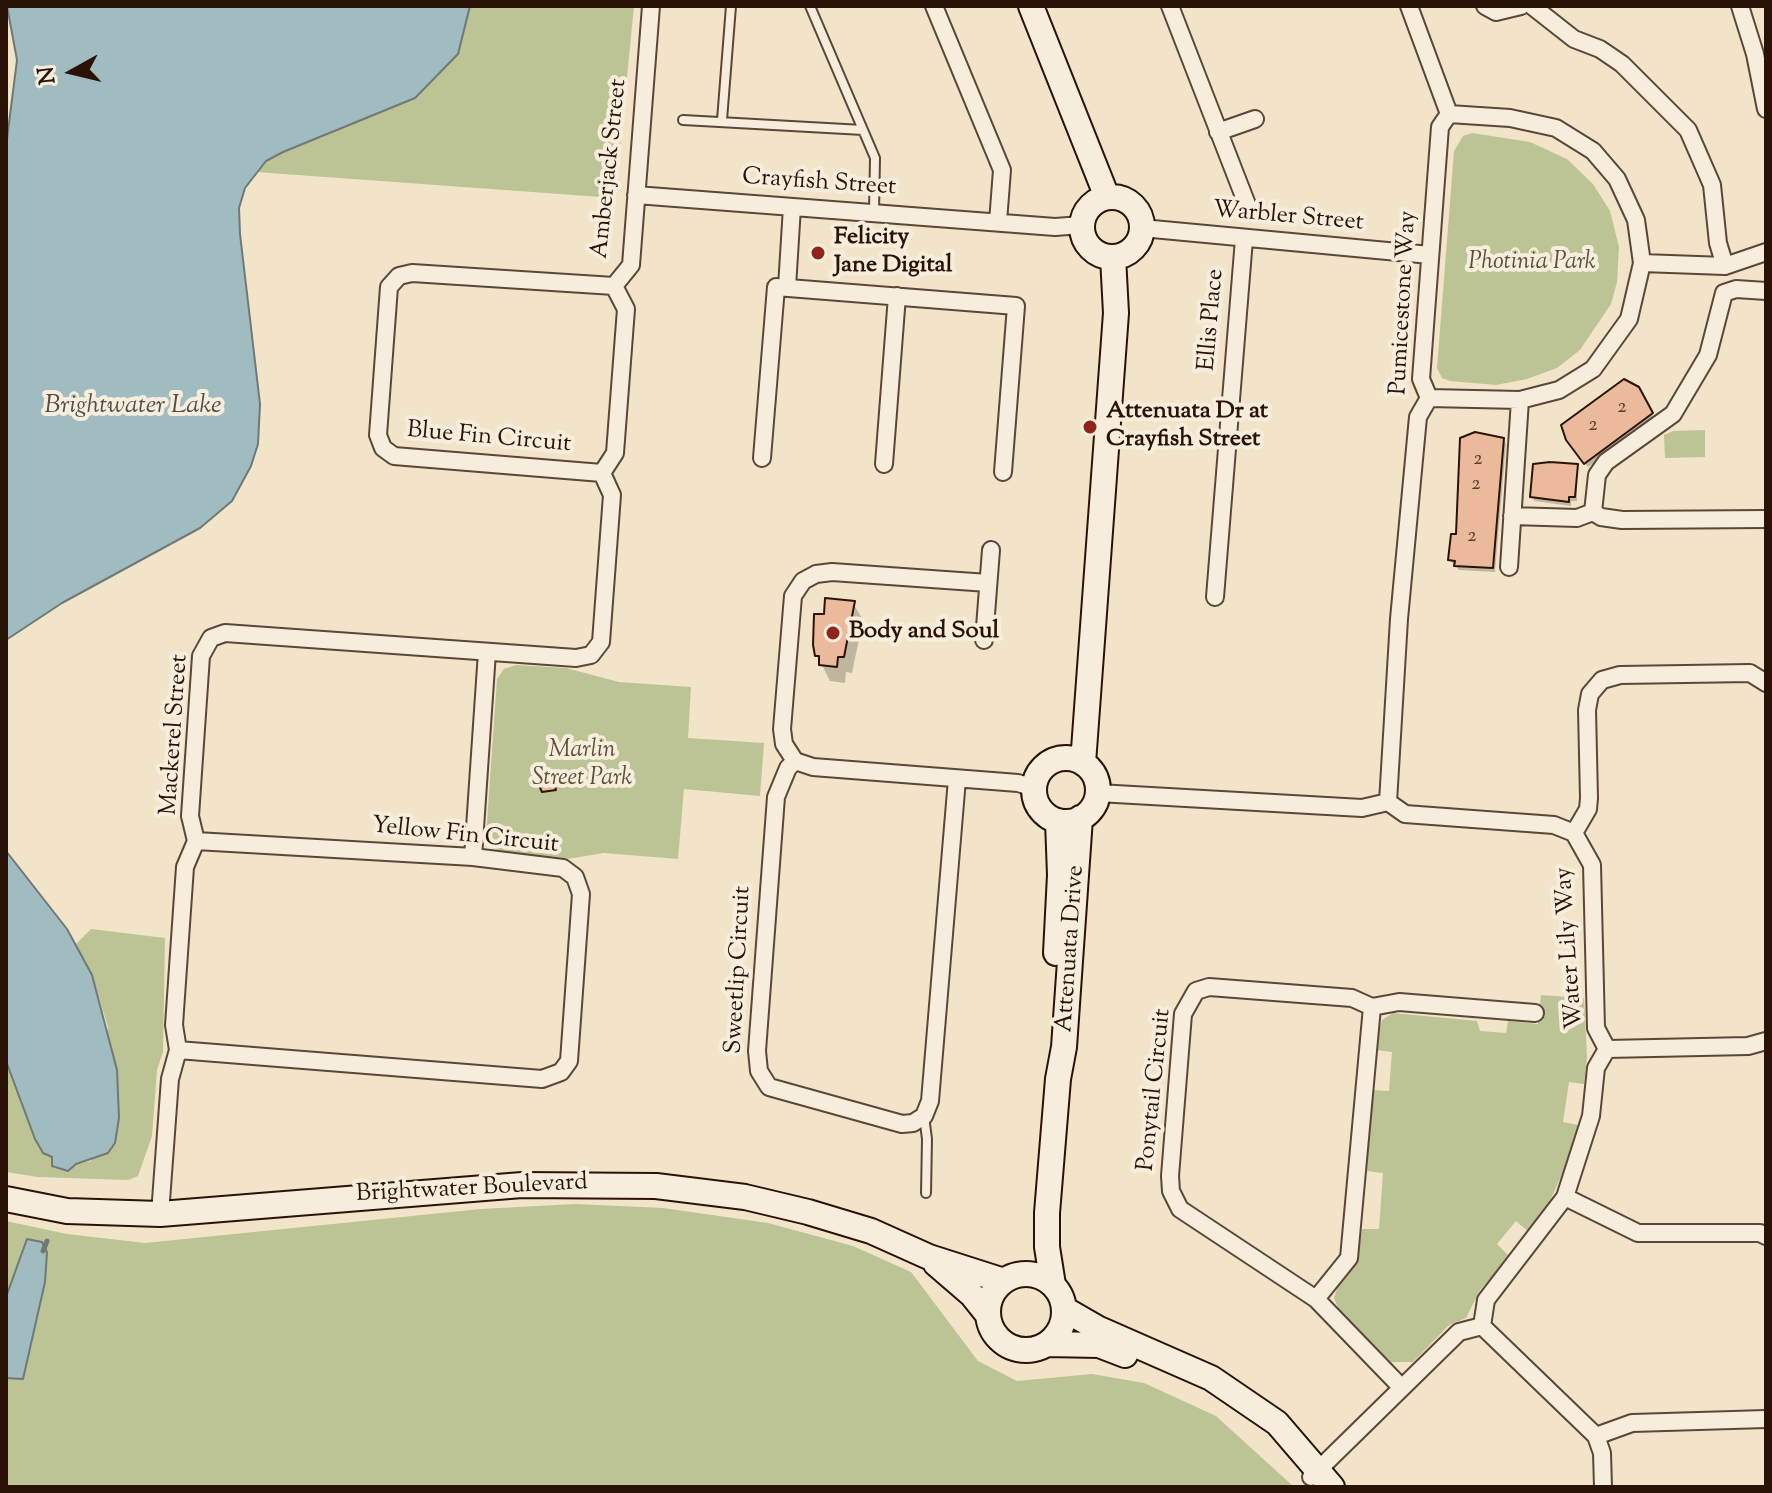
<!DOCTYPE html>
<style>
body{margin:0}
#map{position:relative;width:1772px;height:1493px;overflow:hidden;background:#f1e4c9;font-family:"Sorts Mill Goudy",serif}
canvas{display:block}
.frame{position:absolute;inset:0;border:8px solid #2b1206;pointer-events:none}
.north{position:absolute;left:32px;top:32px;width:80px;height:80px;-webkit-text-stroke:6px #f6eddc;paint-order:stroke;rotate:262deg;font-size:22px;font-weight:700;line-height:32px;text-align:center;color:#2b1206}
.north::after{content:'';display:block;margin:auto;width:28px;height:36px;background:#2b1206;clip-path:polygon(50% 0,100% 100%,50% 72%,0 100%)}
</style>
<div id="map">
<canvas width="1772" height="1493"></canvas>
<div class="frame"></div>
<div class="north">N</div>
</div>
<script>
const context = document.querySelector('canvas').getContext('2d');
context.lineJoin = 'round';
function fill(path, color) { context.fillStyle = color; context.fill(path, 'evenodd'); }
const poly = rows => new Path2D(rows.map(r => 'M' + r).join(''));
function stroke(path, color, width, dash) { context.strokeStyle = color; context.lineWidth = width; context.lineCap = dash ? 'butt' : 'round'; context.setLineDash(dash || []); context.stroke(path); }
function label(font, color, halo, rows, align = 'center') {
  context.font = font + ' "Sorts Mill Goudy",serif'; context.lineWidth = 8; context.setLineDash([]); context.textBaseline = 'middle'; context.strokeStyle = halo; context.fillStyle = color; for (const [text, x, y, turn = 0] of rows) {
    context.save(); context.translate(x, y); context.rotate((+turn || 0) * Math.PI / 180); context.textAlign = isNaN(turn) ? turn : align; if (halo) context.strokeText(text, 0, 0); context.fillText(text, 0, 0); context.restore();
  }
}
fill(poly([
 [470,6,634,6,615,198,256,172,266,161,314,136,415,97,458,54],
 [1472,133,1530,142,1567,159,1593,184,1610,211,1619,247,1617,282,1611,304,1580,350,1557,368,1527,379,1496,385,1450,381,1442,378,1437,368,1454,151,1463,136],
 [1705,430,1705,457,1665,458,1664,435,1673,431],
 [516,665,566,668,619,682,691,687,688,738,764,743,760,796,684,789,678,859,604,853,567,859,503,853,492,848,486,836,497,679,504,669],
 [91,929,165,938,163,1052,157,1070,152,1136,138,1176,128,1180,38,1177,6,1172,6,1061,35,1139,76,1164,91,1161,108,1027,92,975,75,945],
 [1541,995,1584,998,1587,1057,1584,1084,1569,1082,1563,1122,1578,1125,1566,1166,1541,1220,1530,1233,1516,1221,1497,1244,1510,1257,1480,1290,1466,1318,1449,1325,1413,1362,1391,1362,1343,1319,1334,1298,1338,1286,1358,1259,1362,1229,1379,1229,1383,1173,1367,1171,1372,1090,1389,1091,1392,1052,1375,1050,1382,1020,1393,1013,1477,1021,1480,1031,1506,1033,1508,1021,1538,1024],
 [575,1204,663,1208,768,1223,853,1246,911,1272,978,1361,1017,1381,1092,1374,1144,1383,1216,1416,1294,1487,6,1487,6,1221,67,1234,145,1243,481,1209]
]), '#bcc495');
const water = poly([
 [7,6,470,6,458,54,415,98,283,152,266,161,245,188,239,208,240,234,260,404,258,444,251,466,232,501,200,528,62,603,6,640,6,147,17,60,7,6],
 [6,851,67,929,92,975,117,1070,119,1118,115,1143,108,1153,76,1164,68,1171,52,1166,52,1157,43,1153,35,1139,6,1061,6,851],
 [27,1239,42,1242,47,1252,45,1282,23,1379,6,1378,6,1297,27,1239]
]);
fill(water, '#a0bcc1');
stroke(water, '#717876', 2);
fill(poly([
 [1637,389,1654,418,1588,467,1571,445],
 [1503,439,1506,444,1495,572,1459,570,1450,560,1458,537],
 [1577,466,1577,501,1571,501,1571,506,1535,501,1532,497],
 [853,603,863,620,852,673,846,672,845,683,830,681,817,655,826,616]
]), '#0003');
stroke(poly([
 [43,1251,47,1241]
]), '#717876', 5);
const building = poly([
 [1624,379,1639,387,1653,413,1584,464,1566,440,1561,425,1624,379],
 [1475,432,1504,438,1493,568,1454,566,1455,561,1448,560,1451,534,1456,534,1460,438,1475,432],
 [1550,462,1578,464,1575,497,1569,497,1569,502,1530,497,1533,464,1550,462],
 [825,598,855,601,844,657,838,657,837,667,819,665,819,656,815,656,813,645,814,614,824,614,825,598],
 [552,776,556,790,542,792,536,779,552,776]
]);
fill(building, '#eaba9b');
stroke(building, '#2b1206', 2);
const lane = poly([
 [810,6,875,158,874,212],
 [683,120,863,130],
 [722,120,731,6],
 [924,1116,927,1139,926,1193]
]);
const street = poly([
 [934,6,1002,170,998,222],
 [1170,6,1248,207],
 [1485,6,1496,12,1521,6],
 [1532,6,1574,39,1600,49,1622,64,1688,130,1712,185,1718,243,1725,266],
 [1740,6,1755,54,1766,109],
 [1218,132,1255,119],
 [636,195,1055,227,1082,225],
 [1142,228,1430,255],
 [1642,263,1725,266,1766,252],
 [787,287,792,207],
 [1429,398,1520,400,1559,390,1593,369,1629,319,1642,263,1636,220,1617,179,1593,151,1556,128,1510,118,1449,114],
 [762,458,776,287,1016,306,1003,472],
 [884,464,897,296],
 [602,473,394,456,383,448,378,435,389,287,399,276,412,273,614,286],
 [1593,512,1597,475,1606,462,1673,414,1708,355,1724,293,1736,289,1766,291],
 [1512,516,1577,518,1593,512,1601,517,1622,520,1766,519],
 [1509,567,1520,400],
 [1215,597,1244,239],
 [984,640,991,550],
 [795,761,784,744,782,729,793,596,803,581,816,574,832,572,988,583],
 [957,779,930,1101,924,1116,913,1123,902,1124,769,1087,759,1071,757,1051,776,797,788,768,795,761,813,767,1018,783,1035,788],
 [1098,793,1362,808,1388,802,1405,814,1554,825,1574,833,1592,865,1596,1028,1607,1049,1596,1068,1591,1116,1565,1197,1486,1300,1482,1326,1459,1332,1311,1477],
 [1388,802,1399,619,1418,417,1429,398,1421,379,1440,127,1449,114,1409,6],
 [1574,833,1588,809,1589,798,1587,710,1590,694,1602,680,1620,675,1750,673,1766,683],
 [473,857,487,652],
 [1607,1049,1748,1046,1766,1041],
 [178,1050,542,1079,561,1072,569,1061,581,894,575,877,563,868,473,857,196,841],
 [1565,1197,1638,1233,1760,1233,1766,1236],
 [160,1214,170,1079,178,1050,174,1025,185,867,196,841,190,816,201,656,211,638,225,633,576,658,591,655,601,642,612,495,602,473,615,453,626,309,614,286,631,265,651,6],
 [1316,1299,1349,1258,1372,1007],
 [1482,1326,1596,1436,1602,1453,1603,1487],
 [1402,1388,1316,1299,1180,1209,1171,1191,1170,1176,1183,1014,1196,991,1209,987,1352,998,1372,1007,1399,1002,1535,1013],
 [1596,1436,1632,1423,1766,1419]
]);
const secondary = poly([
 [1031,6,1107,197],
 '1082 227a30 30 0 1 1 60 0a30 30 0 1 1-60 0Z',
 '1034 790a32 32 0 1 1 64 0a32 32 0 1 1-64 0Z',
 [1083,763,1116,313,1113,257],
 [1056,953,1060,875,1058,821],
 [6,1199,67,1211,160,1214,522,1185,656,1186,745,1197,808,1212,871,1231,929,1257,1004,1281],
 [936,1264,972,1295,988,1315],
 '988 1312a38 38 0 1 1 76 0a38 38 0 1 1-76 0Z',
 [1053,1285,1047,1247,1047,1213,1058,1079,1064,1047,1080,818],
 [1064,1309,1097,1328,1211,1378,1277,1423,1332,1487],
 [1047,1344,1099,1345,1125,1355]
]);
stroke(lane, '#5c4637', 12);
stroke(street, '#5c4637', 20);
stroke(secondary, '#2b1206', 28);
stroke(lane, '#f6eddc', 8);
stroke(street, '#f6eddc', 16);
stroke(secondary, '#f6eddc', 24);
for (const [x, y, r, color] of [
 [818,253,8,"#8f2418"],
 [1090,427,8,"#8f2418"],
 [833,633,8,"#8f2418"]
]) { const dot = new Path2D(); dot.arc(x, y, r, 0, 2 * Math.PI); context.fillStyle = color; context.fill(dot); stroke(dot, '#f6eddc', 3); }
label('20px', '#5b3c2b', null, [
 ["2",1622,409],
 ["2",1593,427],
 ["2",1478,461],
 ["2",1476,486],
 ["2",1472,538]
]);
label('24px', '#2b1206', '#f6eddc', [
 ["Amberjack Street",611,169,-84],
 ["Crayfish Street",819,184,4],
 ["Warbler Street",1288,218,5],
 ["Pumicestone Way",1405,303,-87],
 ["Ellis Place",1213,320,-85],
 ["Blue Fin Circuit",489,439,5],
 ["Mackerel Street",176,735,-86],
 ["Yellow Fin Circuit",465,837,6],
 ["Water Lily Way",1571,948,-94],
 ["Attenuata Drive",1072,949,-86],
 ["Sweetlip Circuit",740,970,-87],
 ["Ponytail Circuit",1156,1090,-84],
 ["Brightwater Boulevard",472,1190,-3]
]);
label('bold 24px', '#2b1206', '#f6eddc', [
 ["Felicity",834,239],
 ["Jane Digital",834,267],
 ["Attenuata Dr at",1106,413],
 ["Crayfish Street",1106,441],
 ["Body and Soul",849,633]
], 'left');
label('italic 24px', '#5e5038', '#f6eddc', [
 ["Photinia Park",1532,264],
 ["Marlin",582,752],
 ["Street Park",582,780]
]);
label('italic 26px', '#544e47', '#f6eddc', [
 ["Brightwater Lake",133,408]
]);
</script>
